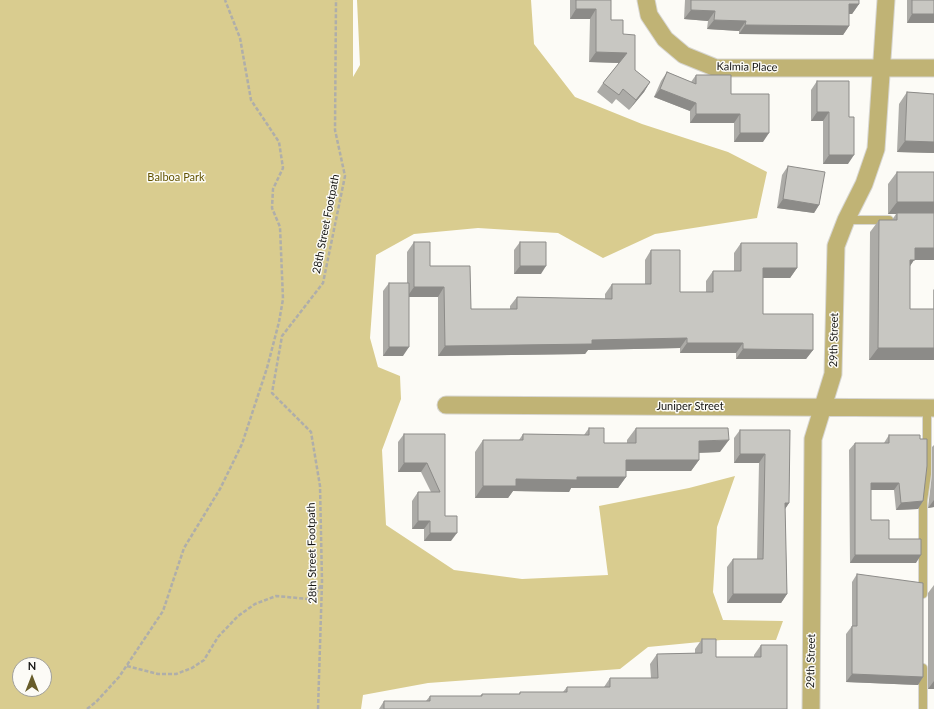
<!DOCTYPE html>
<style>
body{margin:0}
#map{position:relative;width:934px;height:709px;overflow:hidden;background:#fcfbf6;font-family:Lato,sans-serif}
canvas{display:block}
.north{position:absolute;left:12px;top:657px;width:40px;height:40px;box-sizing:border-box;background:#fcfbf6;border:1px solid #a09f9b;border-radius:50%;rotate:0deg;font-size:11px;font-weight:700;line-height:16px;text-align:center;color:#151513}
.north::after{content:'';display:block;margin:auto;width:14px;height:18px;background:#685d2a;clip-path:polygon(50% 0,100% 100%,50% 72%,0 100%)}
</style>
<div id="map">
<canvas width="934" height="709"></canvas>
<div class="north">N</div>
</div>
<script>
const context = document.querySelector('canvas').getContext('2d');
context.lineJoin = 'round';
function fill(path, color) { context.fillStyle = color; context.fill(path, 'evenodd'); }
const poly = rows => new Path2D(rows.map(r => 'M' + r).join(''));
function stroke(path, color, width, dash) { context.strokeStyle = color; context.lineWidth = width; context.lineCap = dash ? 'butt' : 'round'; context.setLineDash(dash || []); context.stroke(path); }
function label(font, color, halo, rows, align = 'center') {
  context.font = font + ' Lato,sans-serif'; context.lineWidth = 3; context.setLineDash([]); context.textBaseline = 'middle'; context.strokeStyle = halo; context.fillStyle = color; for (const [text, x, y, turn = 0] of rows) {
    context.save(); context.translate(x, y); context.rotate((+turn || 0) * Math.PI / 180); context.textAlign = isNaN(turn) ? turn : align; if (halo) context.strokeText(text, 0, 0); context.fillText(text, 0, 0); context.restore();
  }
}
fill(poly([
 [0,0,353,0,353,77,360,65,357,0,531,0,534,44,575,97,642,124,728,152,767,172,757,218,655,234,603,258,558,233,478,228,414,234,376,255,370,338,378,367,400,376,401,399,382,450,386,525,454,570,522,579,608,575,599,506,689,488,735,476,717,527,713,592,723,620,783,621,776,640,721,640,648,647,620,669,428,683,363,695,361,709,0,709],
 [20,665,44,665,44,689,20,689]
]), '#d9cc8f');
const lane = poly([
 [846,220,889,220],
 [923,594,923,501,927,474,927,408],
 [923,668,923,709]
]);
const street = poly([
 [646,0,649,15,665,39,684,55,716,68,934,68],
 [446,405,934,408],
 [811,709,813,439,833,374,836,246,846,220,864,184,876,149,886,0]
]);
stroke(lane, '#d7d6d2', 10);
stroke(street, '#d7d6d2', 19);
stroke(poly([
 [127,666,158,674,176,674,192,668,204,660,218,637,238,616,255,604,276,596,308,599,317,592,321,585],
 [87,709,96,702,119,677,163,611,184,548,220,489,242,444,267,368,279,322,283,299,280,227,272,208,273,189,283,168,279,142,251,100,240,38,225,0],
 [318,709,322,582,320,486,311,432,272,393,282,336,323,283,345,176,335,130,336,0]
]), '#afaeaa', 2.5, [4, 2]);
stroke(lane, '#c0b375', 8);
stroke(street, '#c0b375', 17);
fill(poly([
 [570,0,611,0,611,20,623,34,635,70,650,82,644,92,629,110,616,99,612,104,597,92,603,83,619,63,589,62,590,19,570,19],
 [685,0,859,0,859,4,852,14,849,14,849,26,843,35,739,34,739,31,707,29,708,21,684,19],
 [907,0,934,0,934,23,907,23],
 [667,72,691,82,696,75,731,94,763,142,734,142,734,123,690,123,690,111,654,97,661,81],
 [817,81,849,81,848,164,823,164,823,121,811,121,811,90],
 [907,92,934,94,934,153,897,152,899,104],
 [788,166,819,205,814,213,777,208,782,175],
 [897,172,934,260,914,260,910,266,910,309,933,309,933,290,934,289,934,360,869,360,870,232,879,220,892,220,896,214,888,214,888,184],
 [414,242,430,266,471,309,510,309,510,306,517,297,605,299,605,294,612,284,645,284,645,260,651,250,680,292,706,292,706,281,713,271,734,271,734,253,741,243,797,268,790,278,763,278,763,314,813,350,806,359,736,359,736,353,680,353,680,348,588,350,585,354,438,356,438,297,409,297,403,356,383,356,383,291,389,283,407,283,407,252],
 [520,242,541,274,514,274,514,250],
 [589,428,604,443,627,443,627,440,636,428,720,452,699,453,699,460,691,471,626,471,626,477,618,488,571,488,569,492,513,491,508,498,475,498,475,452,483,440,519,440,523,434,584,435],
 [740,430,790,430,789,503,785,509,787,594,781,603,727,603,727,567,733,559,757,559,759,463,734,463,734,438],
 [404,434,445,434,445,516,451,541,424,541,424,529,412,529,412,501,418,492,431,492,421,472,398,472,398,442],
 [889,435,923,501,918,509,896,510,894,490,871,490,871,520,889,539,916,563,850,563,849,450,855,443,884,443],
 [934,445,934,507,928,508,932,474,932,447],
 [857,574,923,677,918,685,846,682,846,634,852,626,852,582],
 [934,585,934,689,928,689,928,593],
 [702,639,716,657,754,657,754,655,761,645,787,709,379,709,384,701,426,701,430,696,480,696,482,694,519,694,520,692,563,692,567,687,604,687,610,678,651,678,650,664,657,654,695,653,695,649]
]), '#acaba7');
fill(poly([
 [849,4,859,4,852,14,843,14],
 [576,9,596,9,590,19,570,19],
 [691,10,715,11,708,21,684,19],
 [912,14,934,14,934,23,907,23],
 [714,20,746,21,739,31,707,29],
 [745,25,849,26,843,35,739,34],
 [596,52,627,53,620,63,589,62],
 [650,82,644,92,629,110,636,100],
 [660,89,696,103,690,111,654,97],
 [817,112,829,112,823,121,811,121],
 [696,114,740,114,734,123,690,123],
 [740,133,769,133,763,142,734,142],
 [905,141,934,142,934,153,897,152],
 [829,155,854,155,848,164,823,164],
 [783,199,819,205,814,213,777,208],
 [897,202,934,202,934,214,897,213,896,214,888,214],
 [915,248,934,248,934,260,914,260,906,272],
 [520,266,546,266,541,274,514,274],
 [763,268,797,268,790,278,756,278],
 [414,287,444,287,438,297,407,297],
 [687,338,680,348,588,350,585,354,438,356,445,346,592,340],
 [687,343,743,343,736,353,680,353],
 [389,347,409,347,403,356,383,356],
 [878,348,934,348,934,360,869,360],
 [743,349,813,350,806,359,736,359],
 [729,440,720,452,691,453,699,441],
 [740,454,765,454,759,463,734,463],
 [626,460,699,460,691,471,618,471],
 [404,463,427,463,421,472,398,472],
 [577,477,626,477,618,488,571,488,569,492,513,491,508,498,475,498,483,486,516,479],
 [871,483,899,483,894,490,866,490],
 [934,500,934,507,928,508],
 [923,501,918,509,896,510,901,503],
 [785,503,789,503,783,512],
 [418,521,430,521,424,529,412,529],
 [430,533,457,533,451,541,424,541],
 [855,555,921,555,916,563,850,563],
 [733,594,787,594,781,603,727,603],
 [852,674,923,677,918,685,846,682],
 [934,681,934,689,928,689]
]), '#8c8b88');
const building = poly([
 [576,0,611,0,611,20,623,20,623,34,635,35,635,70,650,82,636,100,623,89,619,95,603,83,627,53,596,52,596,9,576,9,576,0],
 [691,0,859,0,859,4,849,4,849,26,745,25,746,21,714,20,715,11,691,10,691,0],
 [912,0,934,0,934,14,912,14,912,0],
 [667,72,696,84,696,75,731,75,731,94,769,94,769,133,740,133,740,114,696,114,696,103,660,89,667,72],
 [817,81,849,81,849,117,854,117,854,155,829,155,829,112,817,112,817,81],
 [907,92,934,94,934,142,905,141,907,92],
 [788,166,825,172,819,205,783,199,788,166],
 [897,172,934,172,934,202,897,202,897,172],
 [897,213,934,213,934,248,915,248,915,260,910,260,910,309,934,309,934,348,878,348,879,220,897,220,897,213],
 [414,242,430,242,430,266,470,266,471,309,517,309,517,297,612,299,612,284,651,284,651,250,680,250,680,292,713,292,713,271,741,271,741,243,797,243,797,268,763,268,763,314,813,314,813,350,743,349,743,343,687,343,687,338,592,340,592,344,445,346,444,287,414,287,414,242],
 [520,242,546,242,546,266,520,266,520,242],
 [389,283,409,283,409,347,389,347,389,283],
 [589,428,604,428,604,443,636,443,636,428,728,428,729,440,699,441,699,460,626,460,626,477,577,477,577,480,516,479,516,486,483,486,483,440,523,440,523,434,589,435,589,428],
 [740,430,790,430,789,503,785,503,787,594,733,594,733,559,763,559,765,454,740,454,740,430],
 [404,434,445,434,445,516,457,516,457,533,430,533,430,521,418,521,418,492,440,492,427,463,404,463,404,434],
 [889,435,920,435,920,439,927,439,927,466,923,501,901,503,899,483,871,483,871,520,889,520,889,539,921,539,921,555,855,555,855,443,889,443,889,435],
 [857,574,923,583,923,677,852,674,852,626,857,626,857,574],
 [702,639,716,639,716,657,761,657,761,645,787,645,787,709,384,709,384,701,430,701,430,696,482,696,482,694,520,694,520,692,567,692,567,687,610,687,610,678,658,678,657,654,702,653,702,639]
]);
fill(building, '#c8c7c2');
stroke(building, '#8c8b88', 1);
label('11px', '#151513', '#fcfbf6', [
 ["Kalmia Place",747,67,1],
 ["28th Street Footpath",326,224,-79],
 ["29th Street",834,340,-89],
 ["Juniper Street",690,406],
 ["28th Street Footpath",312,553,-91],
 ["29th Street",811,661,-89]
]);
label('11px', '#635402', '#fcfbf6', [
 ["Balboa Park",176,177]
]);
</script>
